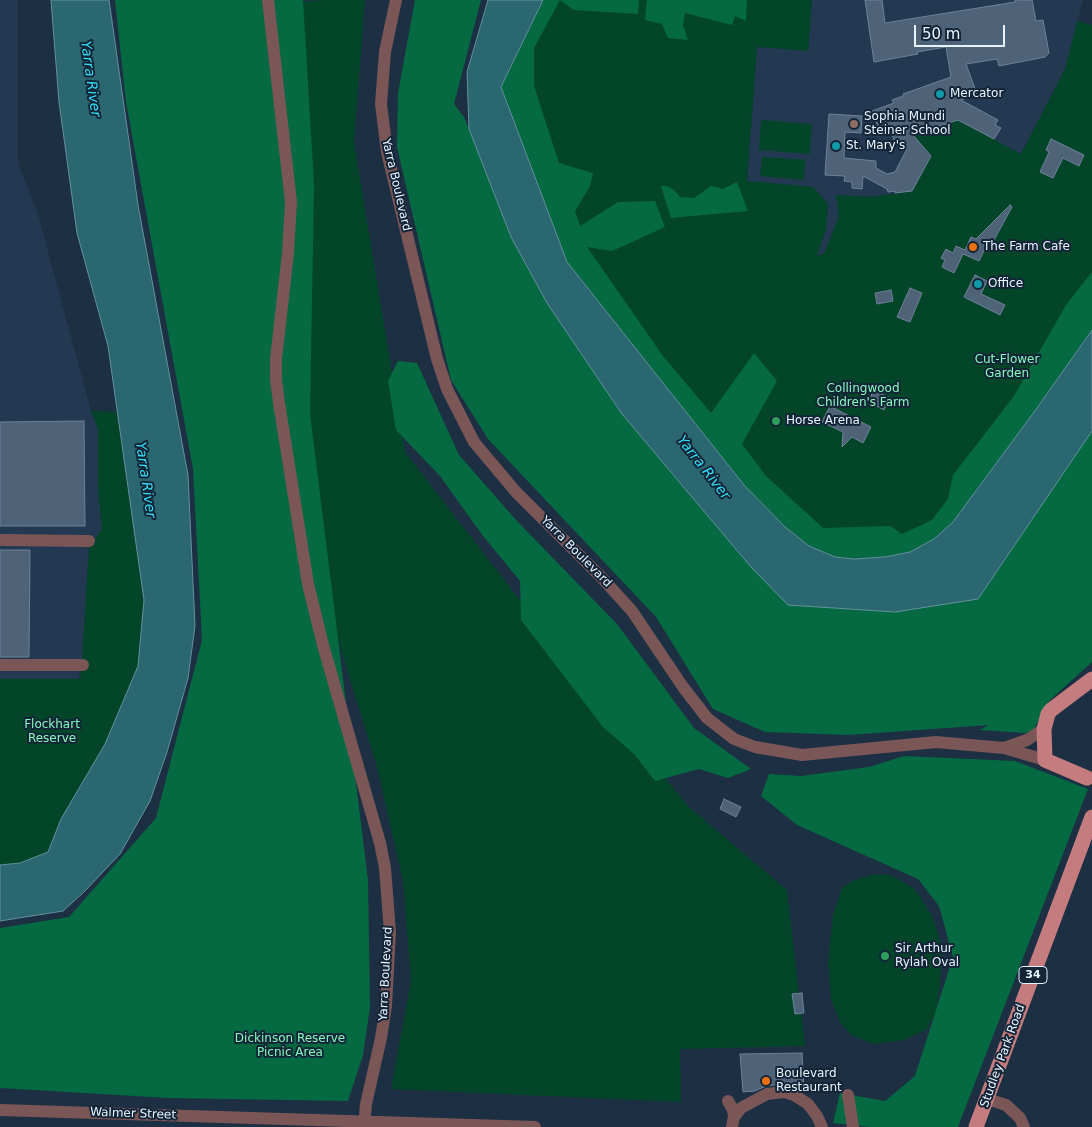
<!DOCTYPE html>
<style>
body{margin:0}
#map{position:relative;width:1092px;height:1127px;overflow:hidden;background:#1d2f42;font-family:"DejaVu Sans",sans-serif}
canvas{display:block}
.scale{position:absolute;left:914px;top:25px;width:91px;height:22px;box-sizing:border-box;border:2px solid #e7f3ff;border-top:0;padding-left:6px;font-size:15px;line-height:18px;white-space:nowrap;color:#e7f3ff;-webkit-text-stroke:4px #142537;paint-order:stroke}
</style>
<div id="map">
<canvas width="1092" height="1127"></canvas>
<div class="scale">50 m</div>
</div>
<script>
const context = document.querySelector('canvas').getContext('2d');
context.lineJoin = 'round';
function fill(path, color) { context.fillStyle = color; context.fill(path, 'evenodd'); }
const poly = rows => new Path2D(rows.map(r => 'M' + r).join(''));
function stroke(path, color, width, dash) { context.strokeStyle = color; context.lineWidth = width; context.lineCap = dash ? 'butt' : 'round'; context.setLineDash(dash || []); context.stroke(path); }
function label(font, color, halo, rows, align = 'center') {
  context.font = font + ' "DejaVu Sans",sans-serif'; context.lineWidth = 4; context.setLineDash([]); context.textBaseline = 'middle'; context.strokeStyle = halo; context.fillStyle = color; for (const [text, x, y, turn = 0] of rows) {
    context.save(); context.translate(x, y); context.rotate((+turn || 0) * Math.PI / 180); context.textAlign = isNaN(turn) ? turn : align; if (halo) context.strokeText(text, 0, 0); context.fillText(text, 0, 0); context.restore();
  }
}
fill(poly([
 [0,0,18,0,18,163,37,211,91,411,98,428,98,487,102,529,89,548,82,660,79,679,0,679],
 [812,0,1083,0,1065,69,1021,154,914,136,931,156,912,191,872,197,836,195,839,216,824,254,816,256,826,229,828,204,813,187,747,182,757,47,808,50]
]), '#223951');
fill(poly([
 [323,0,365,0,354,142,405,452,548,636,689,807,787,890,805,1046,680,1049,681,1102,391,1089,411,981,403,881,377,767,334,627,304,509,291,3],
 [543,0,812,0,808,51,757,47,747,181,813,187,828,204,826,229,817,256,824,254,839,216,836,195,872,197,912,191,931,156,913,135,958,120,1021,154,1065,69,1077,21,1092,25,1092,330,953,522,835,557,567,262,501,87],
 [761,120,812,124,810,154,759,150],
 [762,157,805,160,804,180,760,176],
 [91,411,117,412,144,600,138,666,105,744,61,819,48,852,20,863,0,865,0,679,80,679,82,660,89,548,102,529,98,487,98,428],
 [877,874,891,875,915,889,933,917,942,949,940,984,936,1012,926,1030,904,1040,873,1044,851,1035,840,1022,831,999,828,962,833,915,842,888,854,880]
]), '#034529');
fill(poly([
 [115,0,303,0,314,185,310,414,368,880,370,1007,363,1055,348,1101,168,1098,0,1088,0,928,69,917,156,818,202,640,193,469,126,102],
 [415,0,481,0,454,104,464,117,511,237,547,303,622,414,751,567,895,612,1092,431,1092,662,1050,700,1034,729,1026,733,979,730,989,725,848,735,765,732,713,709,656,617,488,439,451,380,397,147,398,93],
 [543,0,639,0,638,14,574,10,560,0,534,48,534,86,559,163,593,173,590,186,575,211,580,226,618,202,655,201,665,227,612,251,587,247,663,356,711,413,754,353,777,381,742,444,766,476,823,528,890,526,902,534,932,520,948,499,953,475,1014,396,1066,305,1092,272,1092,330,1037,408,953,522,934,539,910,552,885,557,854,559,835,557,809,546,785,527,744,485,567,262,501,87],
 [647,0,747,0,746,21,735,16,732,25,685,13,683,25,688,40,668,38,662,24,645,20],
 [737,182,748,211,671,218,661,186,666,186,674,190,680,197,694,198,711,186,723,189],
 [398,361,417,363,459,455,517,521,617,624,694,728,751,769,728,778,699,769,655,781,634,754,603,727,521,620,520,581,483,536,440,476,396,430,388,381],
 [904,756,1015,761,1088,789,958,1127,870,1127,833,1123,840,1093,885,1101,915,1076,953,957,939,906,918,879,797,825,761,796,769,774,801,776,869,767]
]), '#056a42');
const water = poly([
 [51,0,109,0,138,205,188,475,195,626,188,678,167,752,150,801,120,854,84,892,63,911,0,921,0,865,20,863,48,852,61,819,105,744,138,666,144,600,108,346,77,233,59,102,51,0],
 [488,0,543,0,501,87,567,262,744,485,785,527,809,546,835,557,854,559,885,557,910,552,934,539,953,522,1037,408,1092,330,1092,431,978,599,895,612,788,605,751,567,622,414,547,303,511,237,469,129,467,72,488,0]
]);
fill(water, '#2b6771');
stroke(water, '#63919c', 1);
const building = poly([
 [865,0,882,0,885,23,1015,2,1015,0,1032,0,1036,21,1043,20,1049,53,1045,57,999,66,997,59,966,64,977,94,961,100,998,120,995,125,1001,128,994,139,958,120,913,135,931,156,912,191,895,193,895,191,888,192,887,189,863,176,862,189,852,188,852,182,844,181,845,176,825,175,829,114,862,116,861,133,845,132,844,158,876,161,876,168,887,174,895,172,907,149,899,138,894,140,889,126,879,129,872,111,894,103,892,100,903,96,903,94,951,77,946,47,917,52,918,54,874,62,865,0],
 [1051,139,1084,155,1079,166,1063,158,1053,178,1040,172,1049,152,1046,150,1051,139],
 [1010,205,1012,207,994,240,990,238,979,261,963,254,954,273,942,267,945,260,941,258,946,249,953,253,956,246,965,250,971,237,976,239,1010,205],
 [975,275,987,281,981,294,1005,305,1000,315,964,297,975,275],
 [910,288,922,293,910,322,897,317,910,288],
 [891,290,893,301,877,304,875,293,891,290],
 [874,390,890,398,884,410,868,401,874,390],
 [830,406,871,427,863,443,852,437,842,447,843,432,822,422,830,406],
 [84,421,85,526,0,526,0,422,84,421],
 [0,550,30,550,29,657,0,657,0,550],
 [724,799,741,807,736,817,720,809,724,799],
 [802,993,804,1013,795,1014,792,994,802,993],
 [802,1053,804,1089,783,1084,766,1086,755,1091,743,1092,740,1054,802,1053]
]);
fill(building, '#4f6378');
stroke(building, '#6d8297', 1);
stroke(poly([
 [268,0,291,202,288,253,276,359,276,380,279,403,308,584,323,645,380,843,385,868,390,932,386,1006,381,1038,366,1104,364,1127],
 [396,0,385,52,381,104,387,152,437,359,447,389,474,442,516,492,602,578,632,611,683,687,707,718,734,739,755,747,802,755,936,742,1004,748,1045,760],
 [0,540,89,541],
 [0,665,83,665],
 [1004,748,1027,740,1044,729],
 [848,1095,853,1127],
 [987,1099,1006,1105,1020,1118,1024,1127],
 [728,1101,733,1110,734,1117],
 [0,1110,535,1127],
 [732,1127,734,1117,741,1108,767,1094,784,1092,794,1095,808,1104,817,1116,822,1127]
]), '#7a5657', 12);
stroke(poly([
 [1087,778,1045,760,1044,729,1048,714,1051,710,1092,679],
 [976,1127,1092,817]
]), '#c47c7e', 15);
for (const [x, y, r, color] of [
 [940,94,5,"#0f9aa8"],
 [854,124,5,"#8d6e63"],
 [836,146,5,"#0f9aa8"],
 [973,247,5,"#e8710a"],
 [978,284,5,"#0f9aa8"],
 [776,421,5,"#2e9e5b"],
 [885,956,5,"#2e9e5b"],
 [766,1081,5,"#e8710a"]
]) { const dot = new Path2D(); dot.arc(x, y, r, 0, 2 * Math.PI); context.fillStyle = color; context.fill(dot); stroke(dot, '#142537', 2); }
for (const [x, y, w] of [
 [1033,975,28]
]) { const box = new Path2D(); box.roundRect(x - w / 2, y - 8.5, w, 17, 4); context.fillStyle = '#142537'; context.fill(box); stroke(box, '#e7f3ff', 1); }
label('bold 11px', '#e7f3ff', null, [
 ["34",1033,975]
]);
label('12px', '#e7f3ff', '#142537', [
 ["Mercator",950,94],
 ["Sophia Mundi",864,117],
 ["Steiner School",864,131],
 ["St. Mary's",846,146],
 ["The Farm Cafe",983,247],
 ["Office",988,284],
 ["Horse Arena",786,421],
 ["Sir Arthur",895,949],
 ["Rylah Oval",895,963],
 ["Boulevard",776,1074],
 ["Restaurant",776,1088]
], 'left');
label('12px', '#e7f3ff', '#142537', [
 ["Yarra Boulevard",396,185,77],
 ["Yarra Boulevard",576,552,45],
 ["Yarra Boulevard",386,974,-87],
 ["Studley Park Road",1003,1056,-70],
 ["Walmer Street",133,1114,2]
]);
label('12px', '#86f7bb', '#142537', [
 ["Cut-Flower",1007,360],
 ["Garden",1007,374],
 ["Collingwood",863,389],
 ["Children's Farm",863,403],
 ["Flockhart",52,725],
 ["Reserve",52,739],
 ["Dickinson Reserve",290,1039],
 ["Picnic Area",290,1053]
]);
label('italic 14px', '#30dff8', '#142537', [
 ["Yarra River",90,79,82],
 ["Yarra River",703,468,52],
 ["Yarra River",145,480,82]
]);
</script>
